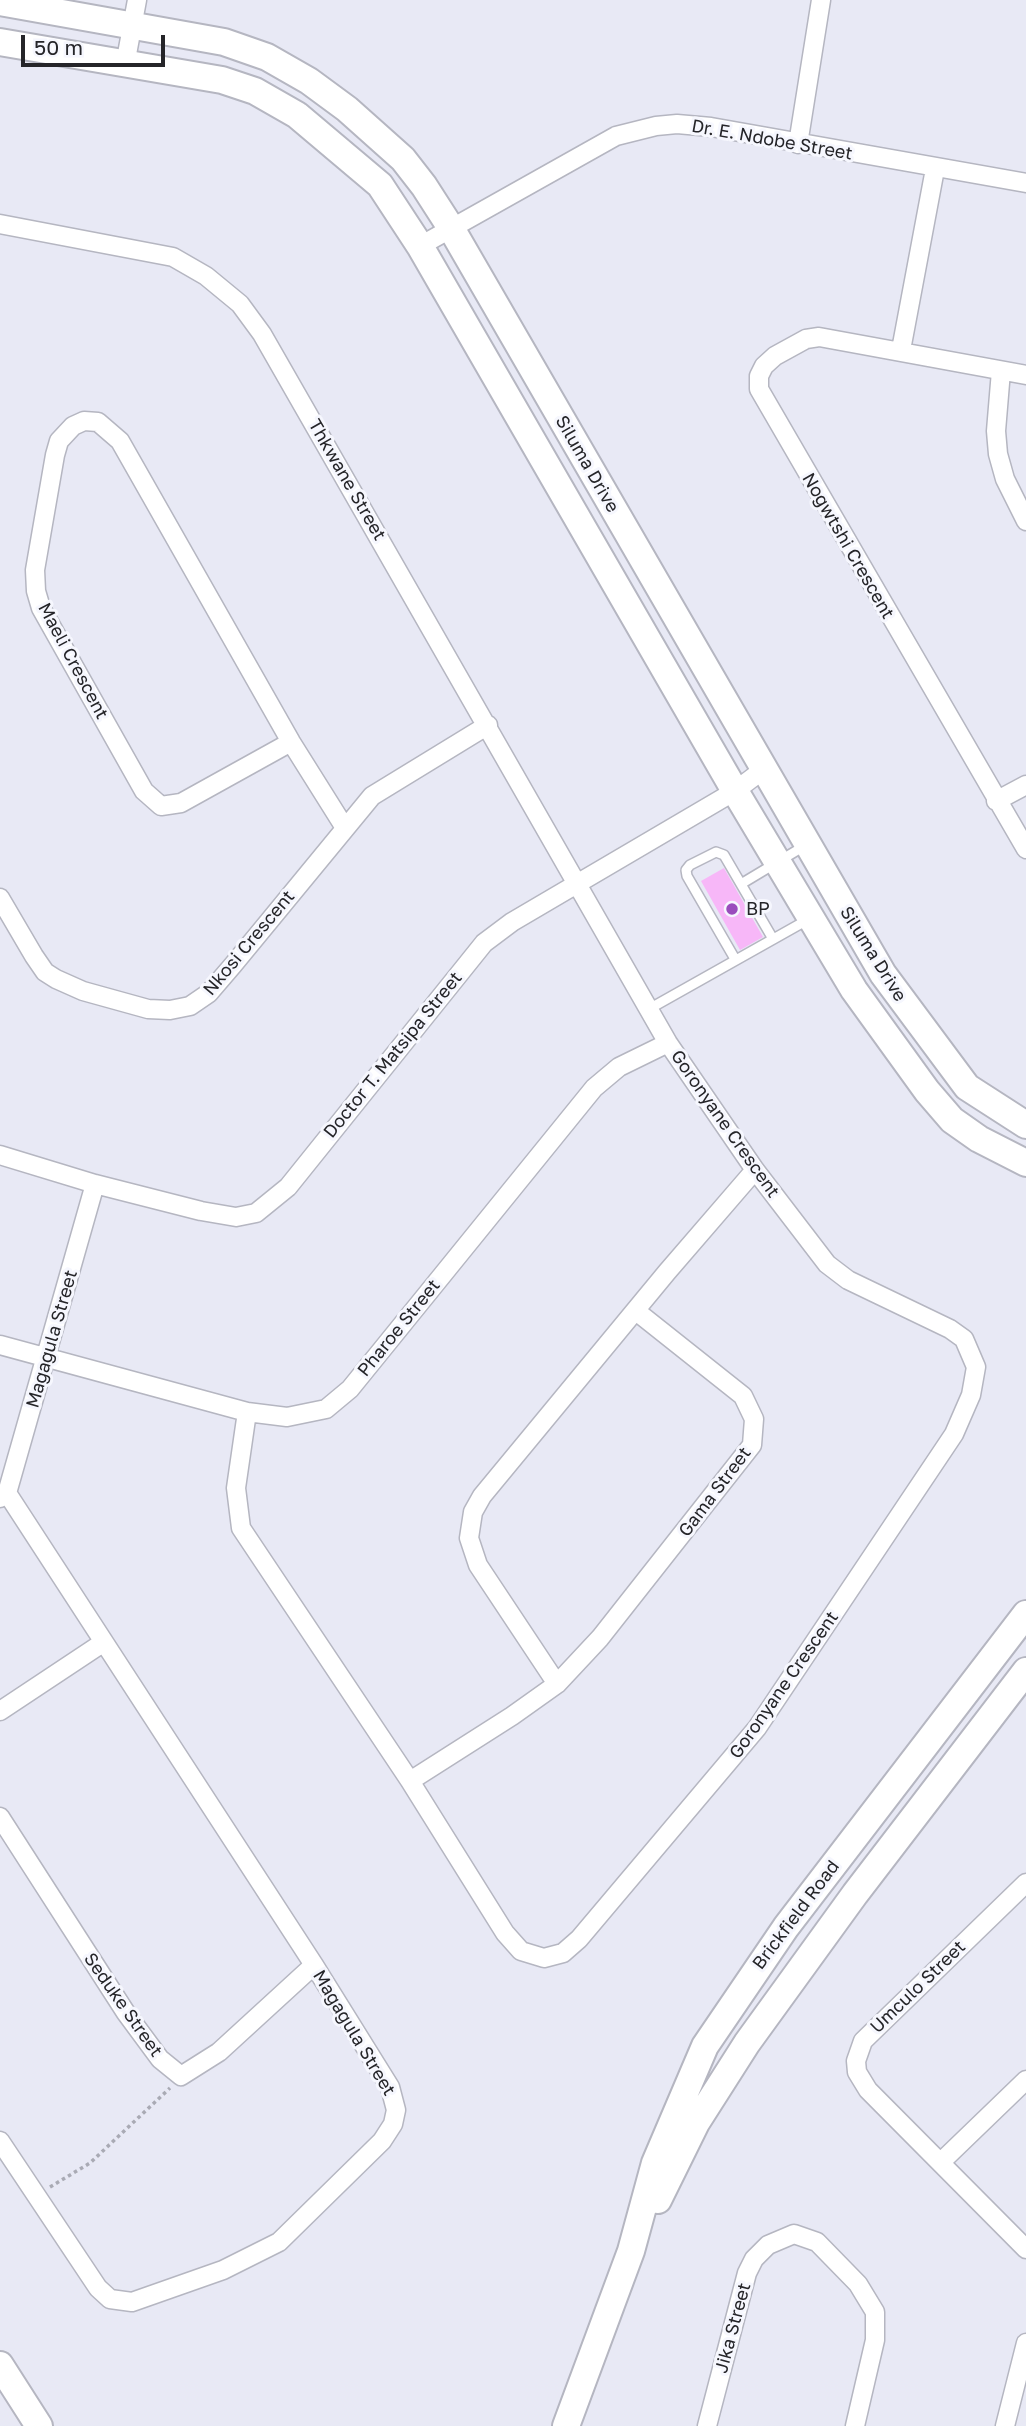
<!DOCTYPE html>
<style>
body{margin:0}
#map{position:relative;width:1026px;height:2426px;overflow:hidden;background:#e8e9f5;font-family:"Golos Text",sans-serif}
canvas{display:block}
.scale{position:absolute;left:21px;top:35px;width:144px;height:32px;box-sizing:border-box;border:4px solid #252529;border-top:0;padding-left:9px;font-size:21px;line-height:24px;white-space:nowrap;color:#252529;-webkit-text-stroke:5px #f6f7fe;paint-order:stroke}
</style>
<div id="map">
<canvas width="1026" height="2426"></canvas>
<div class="scale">50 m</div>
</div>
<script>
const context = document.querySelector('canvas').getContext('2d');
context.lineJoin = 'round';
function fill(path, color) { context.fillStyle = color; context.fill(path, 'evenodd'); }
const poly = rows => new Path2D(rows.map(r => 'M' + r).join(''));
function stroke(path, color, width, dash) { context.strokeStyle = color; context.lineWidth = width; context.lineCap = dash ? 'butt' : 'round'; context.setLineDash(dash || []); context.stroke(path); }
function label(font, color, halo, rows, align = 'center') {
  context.font = font + ' "Golos Text",sans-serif'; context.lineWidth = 6; context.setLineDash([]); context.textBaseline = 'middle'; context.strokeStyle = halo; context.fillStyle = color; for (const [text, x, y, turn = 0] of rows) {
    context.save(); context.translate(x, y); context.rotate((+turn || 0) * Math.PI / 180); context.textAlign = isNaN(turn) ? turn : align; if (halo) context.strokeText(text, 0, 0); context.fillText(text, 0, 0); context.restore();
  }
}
fill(poly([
 [724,868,763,937,740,950,701,881]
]), '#f7b7f8');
const lane = poly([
 [741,884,806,845],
 [735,959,687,876,686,870,690,865,716,852,724,855,773,939],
 [649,1009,809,919]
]);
const street = poly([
 [125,65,137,0],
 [798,144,821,0],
 [0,224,173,257,206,276,240,304,262,334,668,1043,755,1170,827,1264,848,1280,950,1329,964,1339,976,1367,971,1395,954,1434,757,1728,579,1939,563,1953,544,1958,521,1951,505,1933,410,1781,241,1528,236,1488,247,1412],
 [420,246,616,136,656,126,677,124,711,127,1026,183],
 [901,350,935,169],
 [1001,371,996,431,998,454,1005,479,1026,521],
 [1026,375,819,337,806,339,775,356,764,366,759,376,759,389,1026,849],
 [291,742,181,803,161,806,144,791,41,608,36,591,35,570,55,455,59,441,73,426,84,421,98,422,120,441,291,742,345,828],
 [996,801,1026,785],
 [0,898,34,956,45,972,56,979,83,991,148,1009,170,1010,190,1006,209,993,233,965,372,796,488,725],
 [0,1155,95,1184,201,1211,236,1217,256,1213,288,1187,484,943,512,922,735,791,764,769],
 [0,1345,247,1412,287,1417,326,1409,350,1389,594,1088,619,1067,668,1043],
 [0,1498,7,1493,95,1184],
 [557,1684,478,1565,469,1538,473,1512,482,1496,667,1272,755,1170],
 [0,1711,104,1642],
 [410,1781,512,1716,557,1684,600,1638,752,1445,754,1419,743,1396,636,1311],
 [0,1817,126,2013,160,2059,181,2076,219,2052,314,1965],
 [1026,1883,863,2041,856,2061,857,2072,868,2090,1026,2249],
 [0,2141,98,2288,110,2299,132,2302,223,2270,279,2242,382,2141,393,2124,396,2110,390,2087,314,1965,7,1493],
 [941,2162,1026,2080],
 [707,2426,747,2273,754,2259,768,2245,794,2234,817,2242,858,2284,875,2312,875,2340,855,2426],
 [1005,2426,1026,2343]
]);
const secondary = poly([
 [0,2,224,42,267,57,309,81,347,109,403,159,424,186,451,228,883,974,967,1087,1026,1125],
 [0,42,222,80,255,91,297,115,380,185,420,246,735,791,854,990,927,1091,952,1120,979,1139,1026,1163],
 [658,2200,696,2123,747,2043,855,1894,1026,1671],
 [0,2365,39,2426],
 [566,2426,631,2251,655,2163,705,2046,786,1927,1026,1614]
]);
stroke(lane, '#b5b6c1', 12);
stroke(street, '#b5b6c1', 21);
stroke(secondary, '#b5b6c1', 30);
stroke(poly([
 [50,2187,90,2163,170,2088]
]), '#a9aab4', 3.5, [3.5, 3.5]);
stroke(lane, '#fff', 9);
stroke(street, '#fff', 18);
stroke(secondary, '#fff', 26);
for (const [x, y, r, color] of [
 [732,909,7,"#9a4cbd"]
]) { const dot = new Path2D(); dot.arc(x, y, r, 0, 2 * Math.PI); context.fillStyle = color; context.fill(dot); stroke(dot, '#f6f7fe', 2.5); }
label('18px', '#252529', '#f6f7fe', [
 ["Dr. E. Ndobe Street",772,140,10],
 ["Siluma Drive",587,464,60],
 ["Thkwane Street",347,480,60],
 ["Nogwtshi Crescent",848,546,60],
 ["Maeli Crescent",73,661,62],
 ["Nkosi Crescent",249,943,-50],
 ["Siluma Drive",873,954,58],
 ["Doctor T. Matsipa Street",393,1055,-51],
 ["Goronyane Crescent",725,1124,55],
 ["Pharoe Street",399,1328,-51],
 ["Magagula Street",52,1339,-74],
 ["Gama Street",715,1492,-53],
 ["Goronyane Crescent",784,1685,-55],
 ["Brickfield Road",796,1915,-53],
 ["Umculo Street",918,1987,-44],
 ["Seduke Street",123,2005,55],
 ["Magagula Street",354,2033,59],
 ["Jika Street",733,2328,-75]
]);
label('18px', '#252529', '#f6f7fe', [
 ["BP",746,909]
], 'left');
</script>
